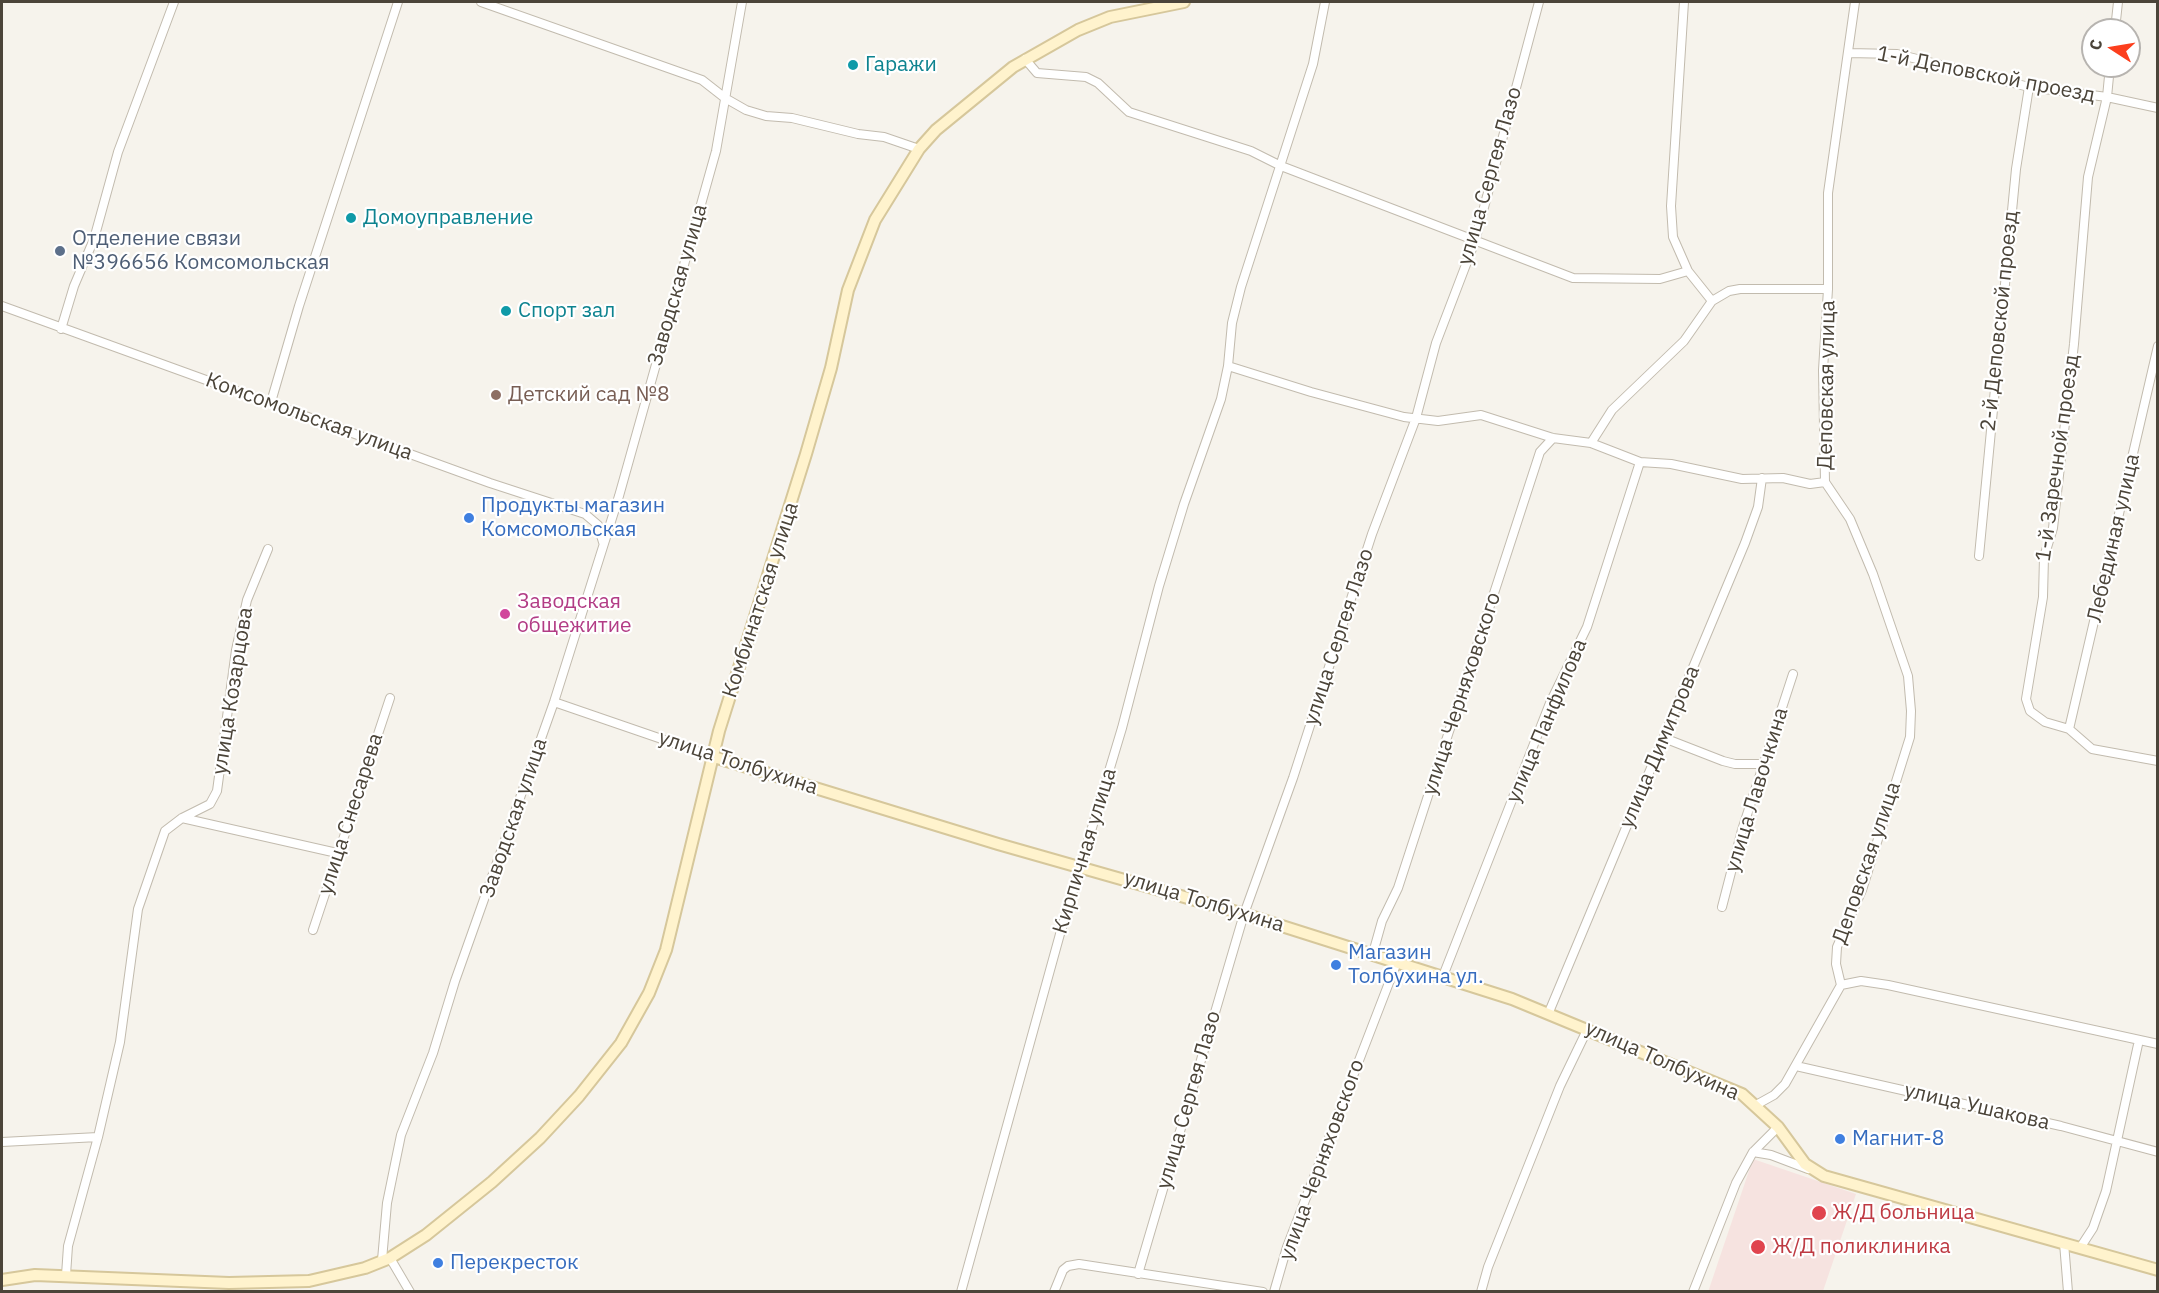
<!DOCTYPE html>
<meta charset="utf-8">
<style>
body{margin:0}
#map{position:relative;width:2159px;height:1293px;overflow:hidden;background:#f6f3ec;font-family:"IBM Plex Sans",sans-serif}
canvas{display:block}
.frame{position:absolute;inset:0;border:3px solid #4b4439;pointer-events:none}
.north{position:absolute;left:2081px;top:18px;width:60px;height:60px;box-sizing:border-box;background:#fff;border:2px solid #b7b4b0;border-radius:50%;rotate:282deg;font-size:16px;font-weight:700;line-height:24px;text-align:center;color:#4b4439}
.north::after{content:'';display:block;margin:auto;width:21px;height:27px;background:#fc3f1d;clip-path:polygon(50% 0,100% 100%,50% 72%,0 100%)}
</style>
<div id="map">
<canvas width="2159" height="1293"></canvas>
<div class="frame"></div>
<div class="north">С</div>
</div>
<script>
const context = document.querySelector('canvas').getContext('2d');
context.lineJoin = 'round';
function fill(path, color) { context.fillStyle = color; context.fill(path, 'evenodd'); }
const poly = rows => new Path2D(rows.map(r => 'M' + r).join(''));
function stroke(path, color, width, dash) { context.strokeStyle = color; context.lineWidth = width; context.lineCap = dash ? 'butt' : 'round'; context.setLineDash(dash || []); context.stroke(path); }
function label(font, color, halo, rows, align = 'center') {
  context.font = font + ' "IBM Plex Sans",sans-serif'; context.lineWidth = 4.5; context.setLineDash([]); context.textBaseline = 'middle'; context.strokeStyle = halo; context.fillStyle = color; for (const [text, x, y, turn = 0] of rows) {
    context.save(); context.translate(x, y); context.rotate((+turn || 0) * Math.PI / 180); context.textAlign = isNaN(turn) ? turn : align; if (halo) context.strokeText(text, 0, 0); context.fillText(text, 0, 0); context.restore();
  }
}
fill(poly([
 [1753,1159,1856,1194,1823,1291,1708,1292]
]), '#f6e3e0');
const street = poly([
 [481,2,702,80,725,98,746,110,766,116,792,118,858,134,884,137,919,149],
 [2115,30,2118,2],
 [1848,53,1897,54,2029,87,2107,97,2158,108],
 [1025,59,1037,73,1086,77,1098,83,1129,112,1251,151,1281,166,1573,278,1660,279,1688,271,1673,237,1671,206,1684,2],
 [2110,66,2107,97,2088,177,2074,344,2053,528,2044,557,2043,597,2026,699,2030,711,2045,722,2069,729,2092,749,2158,761],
 [1688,271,1712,301,1729,291,1740,289,1828,289],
 [2,306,490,483,585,514,598,525,603,542],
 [61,329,74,286,94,239,118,152,174,2],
 [1228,366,1311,392,1404,417,1438,421,1481,415,1553,438,1591,443,1640,462,1671,464,1742,479,1783,478,1810,484,1825,482],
 [271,402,299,306,398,2],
 [1591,443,1612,410,1684,341,1712,301],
 [1979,556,2016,169,2029,87],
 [554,702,714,757],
 [2069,729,2158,346],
 [1664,738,1723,761,1735,764,1763,764],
 [182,818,337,853],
 [1722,907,1742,830,1793,674],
 [313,930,390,698],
 [1373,953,1382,921,1398,888,1540,452,1553,438],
 [1443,976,1550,703,1587,627,1640,462],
 [1841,985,1861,981,1888,985,2158,1044],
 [1549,1012,1745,543,1758,507,1762,478],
 [1796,1066,2061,1126,2158,1152],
 [1756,1105,1774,1095,1785,1084,1841,985,1836,964,1837,947,1862,890,1910,737,1911,711,1908,676,1873,574,1850,519,1825,482,1823,370,1828,289,1828,193,1855,2],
 [2,1142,98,1137],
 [1753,1152,1771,1155,1808,1169],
 [2064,1243,2068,1292],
 [2080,1248,2093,1228,2106,1191,2139,1040],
 [390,1258,410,1292],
 [382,1260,387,1203,401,1135,433,1053,455,981,554,702,619,496,716,151,742,2],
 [1138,1274,1244,914,1293,778,1372,534,1416,418,1436,343,1475,241,1539,2],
 [66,1275,68,1246,98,1137,120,1042,138,909,165,831,182,818,210,804,217,791,236,650,247,600,268,549],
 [961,1292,1060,934,1122,728,1159,586,1184,504,1221,399,1228,366,1232,323,1241,287,1313,64,1325,2],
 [1054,1292,1063,1270,1068,1266,1079,1264,1263,1292],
 [1274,1292,1287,1247,1397,962],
 [1481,1292,1488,1267,1560,1086,1588,1028],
 [1693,1292,1736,1183,1753,1152,1778,1127]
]);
const secondary = poly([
 [714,757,998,844,1244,914,1512,999,1742,1094,1778,1127,1805,1164,1824,1176,2158,1270],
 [2,1280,35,1275,229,1283,309,1281,365,1268,390,1258,426,1235,492,1182,540,1138,579,1096,621,1043,649,993,666,950,719,731,806,454,831,368,848,290,875,220,919,149,936,130,1013,67,1078,30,1110,17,1184,2]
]);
stroke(street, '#c2bbae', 10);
stroke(secondary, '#d6c79b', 14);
stroke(street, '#fff', 8);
stroke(secondary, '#fff3cd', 10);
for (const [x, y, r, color] of [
 [853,65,6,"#0f9aa8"],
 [351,218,6,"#0f9aa8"],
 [60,251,6,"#5c6f8a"],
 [506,311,6,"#0f9aa8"],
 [496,395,6,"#8d6e63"],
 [469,518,6,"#3f7fe0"],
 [505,614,6,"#d1479c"],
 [1336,965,6,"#3f7fe0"],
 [1840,1139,6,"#3f7fe0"],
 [1819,1213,8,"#e0444e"],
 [1758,1247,8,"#e0444e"],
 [438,1263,6,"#3f7fe0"]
]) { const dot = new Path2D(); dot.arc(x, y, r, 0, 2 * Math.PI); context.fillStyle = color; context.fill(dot); stroke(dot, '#fff', 2); }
label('21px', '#0d838f', '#fff', [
 ["Гаражи",865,65],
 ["Домоуправление",363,218],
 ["Спорт зал",518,311]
], 'left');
label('21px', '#4b4439', '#fff', [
 ["1-й Деповской проезд",1986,75,11],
 ["улица Сергея Лазо",1490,176,-74],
 ["Заводская улица",678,285,-74],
 ["2-й Деповской проезд",2000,321,-84],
 ["Деповская улица",1827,385,-89],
 ["Комсомольская улица",309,417,20],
 ["1-й Заречной проезд",2058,458,-82],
 ["Лебединая улица",2114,538,-77],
 ["Комбинатская улица",761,600,-72],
 ["улица Сергея Лазо",1339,637,-72],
 ["улица Козарцова",233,691,-81],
 ["улица Черняховского",1462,694,-72],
 ["улица Панфилова",1547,721,-67],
 ["улица Димитрова",1660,747,-67],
 ["улица Толбухина",738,763,18],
 ["улица Лавочкина",1757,790,-73],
 ["улица Снесарева",351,814,-72],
 ["Заводская улица",514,818,-71],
 ["Кирпичная улица",1085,851,-73],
 ["Деповская улица",1867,863,-71],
 ["улица Толбухина",1204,902,17],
 ["улица Толбухина",1662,1061,24],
 ["улица Сергея Лазо",1189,1100,-74],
 ["улица Ушакова",1977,1107,13],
 ["улица Черняховского",1322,1160,-70]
]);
label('21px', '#4e5e75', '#fff', [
 ["Отделение связи",72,239],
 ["№396656 Комсомольская",72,263]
], 'left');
label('21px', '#785e54', '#fff', [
 ["Детский сад №8",508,395]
], 'left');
label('21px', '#366cbe', '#fff', [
 ["Продукты магазин",481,506],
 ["Комсомольская",481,530],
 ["Магазин",1348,953],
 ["Толбухина ул.",1348,977],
 ["Магнит-8",1852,1139],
 ["Перекресток",450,1263]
], 'left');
label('21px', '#b23c85', '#fff', [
 ["Заводская",517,602],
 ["общежитие",517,626]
], 'left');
label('21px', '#be3a42', '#fff', [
 ["Ж/Д больница",1832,1213],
 ["Ж/Д поликлиника",1772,1247]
], 'left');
</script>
